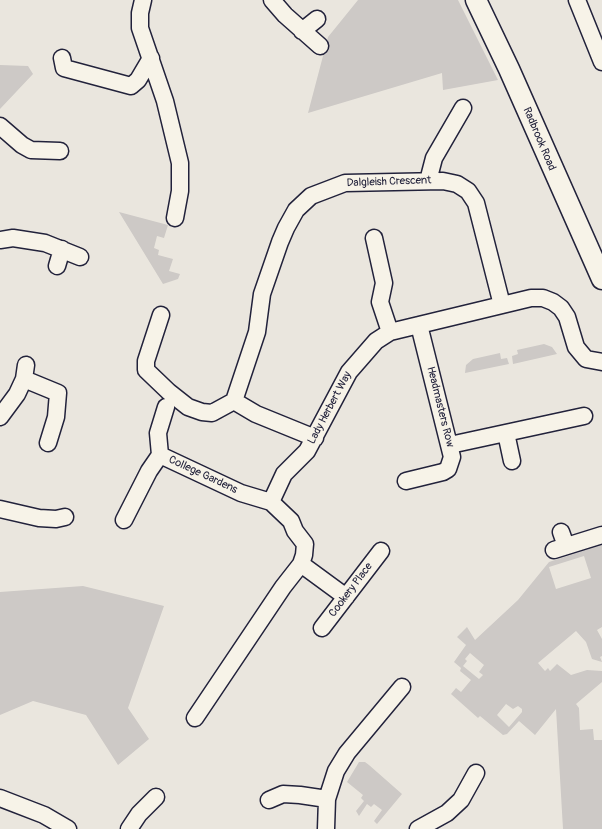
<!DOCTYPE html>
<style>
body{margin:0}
canvas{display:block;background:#eae6de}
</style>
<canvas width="602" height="829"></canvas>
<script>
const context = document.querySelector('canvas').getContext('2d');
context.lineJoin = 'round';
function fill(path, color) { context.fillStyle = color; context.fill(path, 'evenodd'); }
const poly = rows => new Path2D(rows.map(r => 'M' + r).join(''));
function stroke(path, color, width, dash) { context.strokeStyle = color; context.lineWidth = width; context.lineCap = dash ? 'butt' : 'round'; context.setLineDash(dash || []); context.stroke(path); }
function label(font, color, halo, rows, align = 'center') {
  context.font = font + ' Pangolin,sans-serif'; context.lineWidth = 3; context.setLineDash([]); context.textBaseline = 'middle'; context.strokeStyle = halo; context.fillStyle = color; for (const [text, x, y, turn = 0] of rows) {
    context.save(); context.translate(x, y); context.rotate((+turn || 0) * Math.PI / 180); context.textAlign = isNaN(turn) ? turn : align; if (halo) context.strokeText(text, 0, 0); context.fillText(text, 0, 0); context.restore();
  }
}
fill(poly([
 [358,0,458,0,498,80,443,90,442,73,308,113,328,37],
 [0,65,28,66,33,74,0,109],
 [119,212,168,225,164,238,157,236,154,248,159,250,158,255,173,259,169,271,180,274,178,279,163,284],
 [544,344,552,347,557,354,513,364,512,356,518,354,517,350],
 [500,353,501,359,507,358,509,364,465,373,466,365,473,359],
 [602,545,602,627,597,630,602,639,602,656,600,657,602,662,592,659,586,642,576,631,538,663,545,671,548,668,550,671,557,664,571,675,587,670,602,671,602,682,576,704,579,708,580,730,593,729,594,740,602,740,602,829,563,829,556,709,535,735,519,721,507,734,503,735,480,716,478,718,451,694,456,688,461,692,471,680,460,671,461,668,454,662,466,645,457,637,467,627,475,640,518,600,549,562],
 [584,556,591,578,556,589,549,567],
 [470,653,484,665,479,672,483,675,479,679,463,666,467,661,465,659],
 [506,704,513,709,518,706,522,709,522,712,509,727,497,715],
 [83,586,164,606,128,708,149,739,118,765,86,715,33,701,0,715,0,592],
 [359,762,365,762,369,765,402,794,377,824,374,821,382,810,374,804,371,807,367,804,359,816,356,811,364,801,361,798,363,795,347,782]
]), '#cdc9c6');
const minor = poly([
 [143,0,140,13,140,28,165,101,180,163,180,191,175,218],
 [272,0,285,15,320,46],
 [577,0,602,62],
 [302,31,317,19],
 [62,58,64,68,131,86,138,80,151,58],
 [0,126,22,145,31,150,60,151],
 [428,181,434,158,463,108],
 [374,238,384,283,380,302,390,332],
 [0,240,13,238,45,243,80,257],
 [57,266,62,249],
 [161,315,146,361,146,370,169,392,188,407,202,412,212,413,234,401],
 [24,379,58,393,56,417,48,443],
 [0,417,17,394,24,379,26,365],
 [506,433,512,461],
 [315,438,256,414,234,401,257,332,262,294,280,242,286,228,296,210,311,196,345,183,443,181,457,184,468,191,476,203,502,305],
 [450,445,584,416],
 [160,455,158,433,166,407],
 [406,481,443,472,448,469,452,457,419,325],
 [0,509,39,518,56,519,65,517],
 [124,520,149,471,160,455,241,493,271,502],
 [561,532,566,546],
 [554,550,602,535],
 [301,564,346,597],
 [322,628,381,551],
 [195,718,283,587,301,564,304,555,305,544,295,531,291,521,271,502,284,474,307,451,349,372,376,341,390,332,502,305,531,298,543,298,553,302,561,308,567,317,576,347,586,359,602,362],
 [0,798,44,815,68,829],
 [269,800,283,794,300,795,327,799],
 [129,829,139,814,156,797],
 [326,829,327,799,336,771,347,753,402,687],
 [418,829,447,813,461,800,476,773]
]);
const major = poly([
 [476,0,509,69,602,279]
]);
stroke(minor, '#22223b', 19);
stroke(major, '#22223b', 23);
stroke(minor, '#f7f3e8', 16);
stroke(major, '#f7f3e8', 20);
label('11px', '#22223b', '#f7f3e8', [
 ["Radbrook Road",539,139,67],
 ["Dalgleish Crescent",389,182,-2],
 ["Headmasters Row",440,407,76],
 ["Lady Herbert Way",330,408,-62],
 ["College Gardens",203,475,25],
 ["Cookery Place",351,590,-53]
]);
</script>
